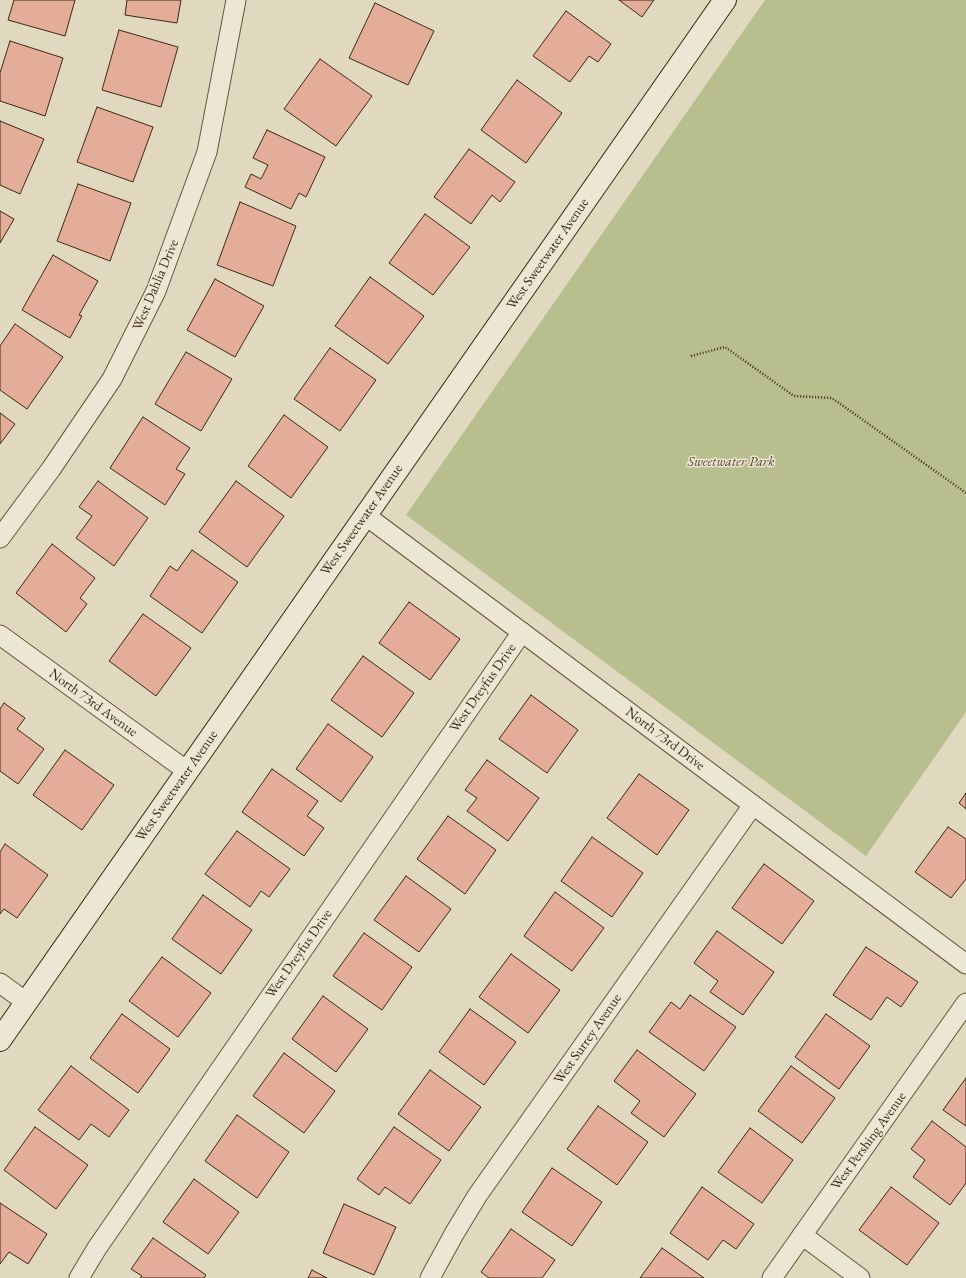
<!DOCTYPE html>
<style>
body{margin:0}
canvas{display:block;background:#e1d9bf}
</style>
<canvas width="966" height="1278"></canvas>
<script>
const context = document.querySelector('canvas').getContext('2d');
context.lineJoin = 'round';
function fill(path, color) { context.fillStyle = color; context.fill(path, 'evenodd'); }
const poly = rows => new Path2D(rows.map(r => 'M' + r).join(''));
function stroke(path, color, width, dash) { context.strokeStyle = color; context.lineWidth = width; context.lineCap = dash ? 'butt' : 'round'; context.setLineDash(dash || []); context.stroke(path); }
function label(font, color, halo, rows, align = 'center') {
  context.font = font + ' "EB Garamond",serif'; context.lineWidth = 3; context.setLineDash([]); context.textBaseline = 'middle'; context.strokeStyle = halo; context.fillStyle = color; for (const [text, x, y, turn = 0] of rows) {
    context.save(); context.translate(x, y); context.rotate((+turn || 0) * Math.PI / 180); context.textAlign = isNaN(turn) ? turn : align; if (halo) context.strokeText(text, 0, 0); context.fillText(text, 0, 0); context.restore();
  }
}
fill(poly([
 [765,0,966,0,966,712,866,856,406,515]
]), '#b8be8e');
const building = poly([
 [14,0,75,0,65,36,8,20,14,0],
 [127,0,181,0,177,23,125,15,127,0],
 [619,0,654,0,642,17,619,0],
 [375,3,434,31,408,85,349,58,375,3],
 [566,11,611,44,598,62,589,56,570,82,533,56,566,11],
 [119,30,178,47,161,107,102,90,119,30],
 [10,41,63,58,45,116,0,101,0,73,10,41],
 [320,59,372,96,336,146,284,109,320,59],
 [517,80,562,113,526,163,481,130,517,80],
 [97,107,153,127,133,182,77,162,97,107],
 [0,121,44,139,20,194,0,185,0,121],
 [267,130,325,157,306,197,299,193,291,209,245,187,251,174,261,179,268,165,253,158,267,130],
 [469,149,515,182,500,202,492,195,471,224,434,197,469,149],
 [78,184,131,203,110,261,57,241,78,184],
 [240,202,296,226,273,286,217,265,240,202],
 [0,211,14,219,0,243,0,211],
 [425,214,470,247,433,295,389,263,425,214],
 [53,255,98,281,79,315,82,316,70,338,22,310,53,255],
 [370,277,424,316,388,364,335,326,370,277],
 [215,279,264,306,235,357,187,330,215,279],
 [15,324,63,357,27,409,0,390,0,346,15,324],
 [330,348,376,380,340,431,294,399,330,348],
 [186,352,232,379,201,431,155,404,186,352],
 [0,413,15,424,0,444,0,413],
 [284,415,328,447,291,498,248,466,284,415],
 [143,417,190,448,176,469,185,474,165,505,110,468,143,417],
 [98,481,148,518,114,566,76,538,92,516,79,507,98,481],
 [236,481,284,516,247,567,199,532,236,481],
 [52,544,95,578,80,598,87,604,66,632,16,593,52,544],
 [192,550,238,582,202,633,150,596,170,566,177,571,192,550],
 [409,602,460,639,430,680,379,643,409,602],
 [143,614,191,648,156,696,109,661,143,614],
 [363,656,414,693,382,737,331,700,363,656],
 [531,695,578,730,547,773,499,739,531,695],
 [4,703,25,718,17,729,44,749,18,784,0,771,0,709,4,703],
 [328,724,373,757,341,802,296,769,328,724],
 [65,750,114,785,82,830,33,795,65,750],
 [487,760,539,798,508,841,467,811,477,798,465,790,487,760],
 [272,769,318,801,307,816,324,828,304,856,242,812,272,769],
 [639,774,689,810,657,855,607,818,639,774],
 [966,793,966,809,959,803,966,793],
 [448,816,496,850,465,894,417,859,448,816],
 [948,827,966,839,966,879,951,898,915,872,948,827],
 [237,831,290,869,269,897,261,891,250,907,205,874,237,831],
 [592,837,643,873,612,917,561,881,592,837],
 [5,844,48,875,17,918,4,909,0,914,0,852,5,844],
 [764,864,814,901,782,944,732,908,764,864],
 [406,876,451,909,419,952,374,920,406,876],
 [555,892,604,928,572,971,524,936,555,892],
 [203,895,252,930,221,974,172,939,203,895],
 [717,931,774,972,743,1015,710,992,718,981,694,963,717,931],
 [364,933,412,967,382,1010,333,976,364,933],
 [866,947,918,982,901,1007,887,997,871,1020,833,995,866,947],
 [511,954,560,990,528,1033,479,997,511,954],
 [162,957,211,993,178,1037,129,1001,162,957],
 [690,995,736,1027,704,1071,649,1032,671,1002,680,1009,690,995],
 [323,996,368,1029,336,1072,292,1039,323,996],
 [470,1009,516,1042,484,1085,439,1052,470,1009],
 [122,1014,170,1049,138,1093,90,1058,122,1014],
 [826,1014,870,1046,839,1089,795,1057,826,1014],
 [637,1050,696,1094,664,1137,631,1113,640,1101,614,1081,637,1050],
 [284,1053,335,1091,304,1133,253,1096,284,1053],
 [71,1066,129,1110,109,1137,91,1124,79,1140,38,1110,71,1066],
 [791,1066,835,1098,802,1143,758,1111,791,1066],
 [430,1070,481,1107,449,1151,398,1114,430,1070],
 [966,1078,966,1126,943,1110,966,1078],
 [598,1106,648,1142,617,1185,567,1149,598,1106],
 [237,1115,289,1152,257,1198,205,1161,237,1115],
 [932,1121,966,1147,966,1183,950,1205,913,1177,925,1160,911,1149,932,1121],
 [35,1127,88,1165,56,1209,4,1170,35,1127],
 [394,1127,441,1160,410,1204,385,1187,379,1195,357,1179,394,1127],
 [750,1128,793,1160,762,1203,718,1172,750,1128],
 [552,1168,602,1202,572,1246,522,1212,552,1168],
 [194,1179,239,1212,208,1254,163,1222,194,1179],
 [702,1187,754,1224,736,1249,723,1240,708,1260,670,1233,702,1187],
 [891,1187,939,1223,907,1265,859,1230,891,1187],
 [0,1203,47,1234,28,1264,9,1252,0,1264,0,1203],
 [344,1204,396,1227,374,1275,323,1253,344,1204],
 [511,1229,555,1260,542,1278,489,1278,481,1272,511,1229],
 [153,1238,206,1275,204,1278,140,1278,142,1276,131,1269,153,1238],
 [662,1248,704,1278,640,1278,662,1248],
 [312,1270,327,1278,308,1278,312,1270]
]);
fill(building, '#e3ad99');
stroke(building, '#3c2a13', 1);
const street = poly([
 [365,515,966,964],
 [0,538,51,469,112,379,156,291,207,152,236,0],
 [0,635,187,771],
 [0,983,26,1002],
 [802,1235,860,1278],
 [79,1278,97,1248,522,632],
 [430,1278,454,1234,477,1196,753,805],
 [772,1278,966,1003]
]);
const secondary = poly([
 [0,1040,725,0]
]);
stroke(street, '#65563e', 21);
stroke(secondary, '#3c2a13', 24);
stroke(poly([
 [691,356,725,347,794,396,832,398,966,493]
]), '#3c2a13', 2.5, [1, 2]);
stroke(street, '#ece6d5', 19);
stroke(secondary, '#ece6d5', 22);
label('14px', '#3c2a13', '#ece6d5', [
 ["West Sweetwater Avenue",548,254,-55],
 ["West Dahlia Drive",156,285,-67],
 ["West Sweetwater Avenue",362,520,-55],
 ["West Dreyfus Drive",483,688,-55],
 ["North 73rd Avenue",93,703,36],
 ["North 73rd Drive",665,739,37],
 ["West Sweetwater Avenue",177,786,-55],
 ["West Dreyfus Drive",299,954,-55],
 ["West Surrey Avenue",588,1039,-55],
 ["West Pershing Avenue",869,1141,-54]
]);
label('italic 14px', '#55482c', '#ece6d5', [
 ["Sweetwater Park",731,462]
]);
</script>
